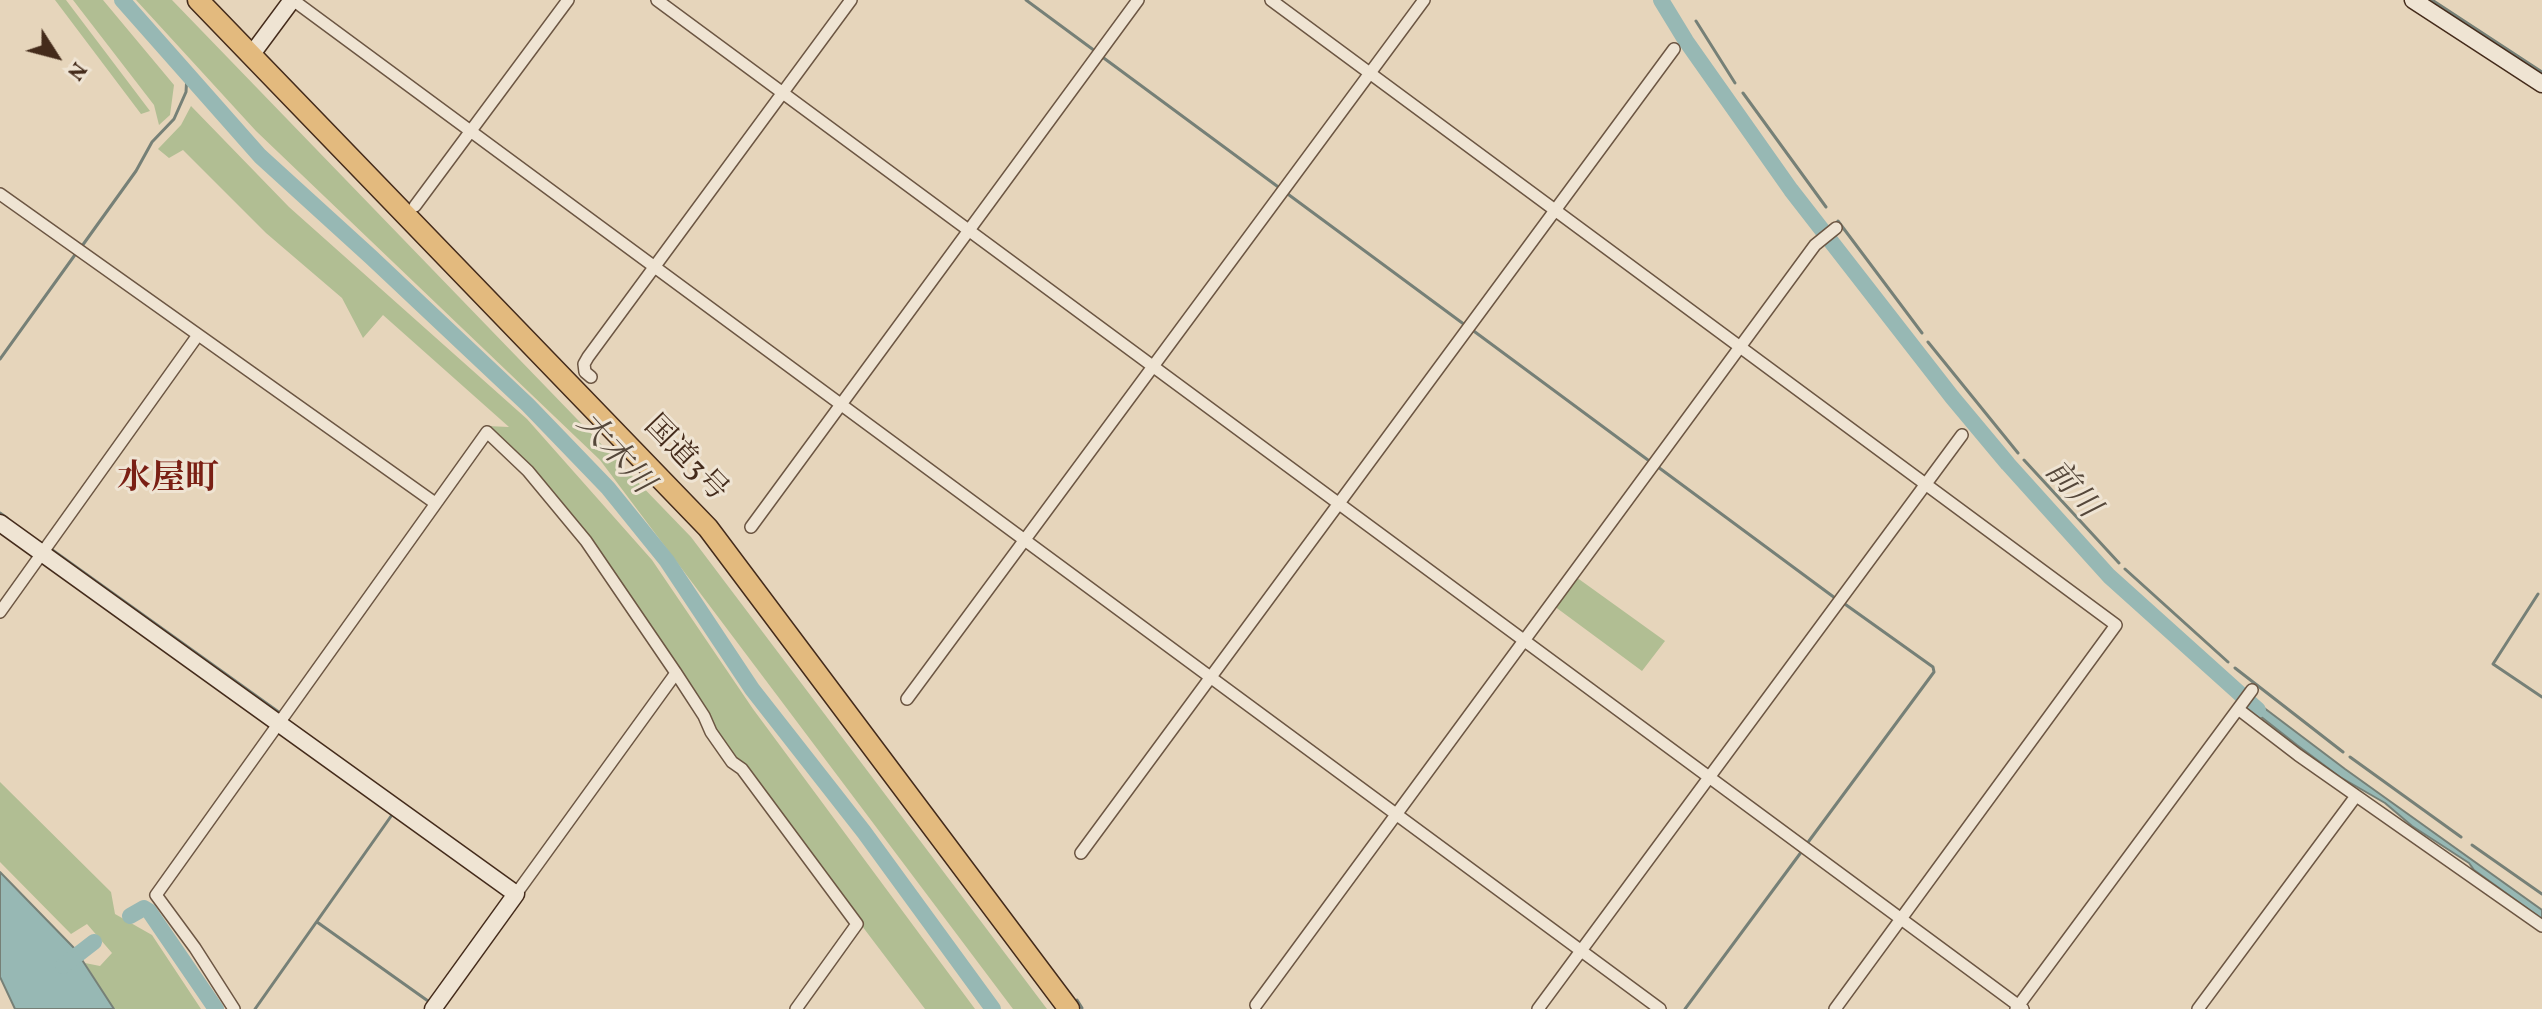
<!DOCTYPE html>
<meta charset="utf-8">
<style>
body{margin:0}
#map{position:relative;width:2542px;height:1009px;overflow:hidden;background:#e6d5bb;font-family:Vollkorn,serif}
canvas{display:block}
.north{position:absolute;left:16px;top:16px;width:80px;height:80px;-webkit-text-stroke:6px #efe4d3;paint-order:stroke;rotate:126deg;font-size:22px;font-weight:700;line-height:32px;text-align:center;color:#442b1b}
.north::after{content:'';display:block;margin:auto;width:28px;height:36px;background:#442b1b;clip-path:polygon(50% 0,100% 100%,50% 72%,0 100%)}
</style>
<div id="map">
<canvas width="2542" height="1009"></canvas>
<div class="north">N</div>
</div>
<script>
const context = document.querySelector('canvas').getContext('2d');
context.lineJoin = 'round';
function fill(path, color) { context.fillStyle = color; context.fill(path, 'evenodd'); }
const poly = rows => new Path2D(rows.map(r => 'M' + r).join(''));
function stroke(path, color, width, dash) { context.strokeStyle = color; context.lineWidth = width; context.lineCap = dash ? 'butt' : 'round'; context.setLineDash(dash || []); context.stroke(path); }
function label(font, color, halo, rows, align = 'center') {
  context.font = font + ' Vollkorn,"Noto Serif JP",serif'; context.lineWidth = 6; context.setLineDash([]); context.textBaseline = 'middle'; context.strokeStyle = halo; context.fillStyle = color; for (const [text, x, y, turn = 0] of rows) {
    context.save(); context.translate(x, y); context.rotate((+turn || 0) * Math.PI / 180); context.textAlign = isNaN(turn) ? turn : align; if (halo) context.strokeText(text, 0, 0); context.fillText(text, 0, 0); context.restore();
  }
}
fill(poly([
 [55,0,66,0,150,111,141,114],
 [73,0,103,0,174,85,170,115,159,125,154,105],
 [136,0,172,0,691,537,1047,1009,1013,1009,600,460,256,131],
 [191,106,289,207,527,419,652,560,753,709,975,1009,925,1009,730,752,679,673,532,471,487,426,509,427,383,315,363,338,342,298,266,233,183,150,169,158,158,149,181,125],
 [1576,577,1665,641,1642,671,1554,606],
 [0,782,111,892,115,914,152,935,201,1009,114,1009,85,963,100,966,112,953,87,924,71,934,0,862]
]), '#b1be93');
const water = poly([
 [2251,698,2345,769,2542,910,2542,919,2474,870,2469,863,2412,826,2385,803,2340,777,2297,745,2246,705,2251,698],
 [0,872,75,949,114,1009,15,1009,0,977,0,872]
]);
fill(water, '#97b8b4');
stroke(water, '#768077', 2);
stroke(poly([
 [1026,0,1095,51],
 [2432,0,2542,72],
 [1696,21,1735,83],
 [1101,56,1465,325],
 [1743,93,1826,207],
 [1838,221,1922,333],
 [82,246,136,171,152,142,174,119,186,92,187,75],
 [1471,329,1652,463],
 [1928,342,2018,453],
 [0,359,77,252],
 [2024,460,2119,563],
 [1658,467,1835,598],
 [0,513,7,518],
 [51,549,280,713],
 [2125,569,2228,662],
 [2538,594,2493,664,2542,697],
 [2235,668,2343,752],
 [2350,757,2461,837],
 [1806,845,1934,672,1933,667,1842,602],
 [2472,845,2542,894],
 [141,904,144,908],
 [317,922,428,1001],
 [1077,1000,1082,1008],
 [255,1009,394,812],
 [1685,1009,1802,851]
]), '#768077', 3);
stroke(poly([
 [122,0,260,156,371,257,528,405,608,488,667,561,752,689,864,832,993,1009],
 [1661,0,1686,41,1791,190,1952,397,2008,464,2109,576,2258,710],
 [130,916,144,908,149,911,216,1009],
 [63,966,94,942]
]), '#97b8b4', 16);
const street = poly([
 [293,0,1660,1009],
 [657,0,2023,1009],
 [1271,0,2116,625,1835,1009],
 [0,194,435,503],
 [415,206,568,0],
 [591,377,585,372,584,364,588,357,851,0],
 [751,527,1138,0],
 [0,612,198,335],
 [907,699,1424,0],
 [2238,709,2298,755,2542,926],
 [1081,853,1674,49],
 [516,894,676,673],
 [1256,1005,1815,245,1836,228],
 [234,1009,195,948,156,895,487,432,528,471,586,541,676,673,704,716,711,732,732,762,742,769,857,924,796,1009],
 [1538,1009,1962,435],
 [2016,1009,2252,690],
 [2198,1009,2356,796]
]);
const secondary = poly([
 [2413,0,2542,84],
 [252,54,292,0],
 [0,523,516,894,433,1009]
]);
const highway = poly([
 [198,0,708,528,1069,1009]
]);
stroke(street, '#6c5643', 14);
stroke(secondary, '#442b1b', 19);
stroke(highway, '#442b1b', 23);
stroke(street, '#efe4d3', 11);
stroke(secondary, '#efe4d3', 16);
stroke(highway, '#e3ba7e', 20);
label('30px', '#442b1b', '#efe4d3', [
 ["国道3号",684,460,46]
]);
label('italic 32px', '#55473a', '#efe4d3', [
 ["大木川",613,455,48],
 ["前川",2070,491,49]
]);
label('bold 34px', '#7a1f14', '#efe4d3', [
 ["水屋町",168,482]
]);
</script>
